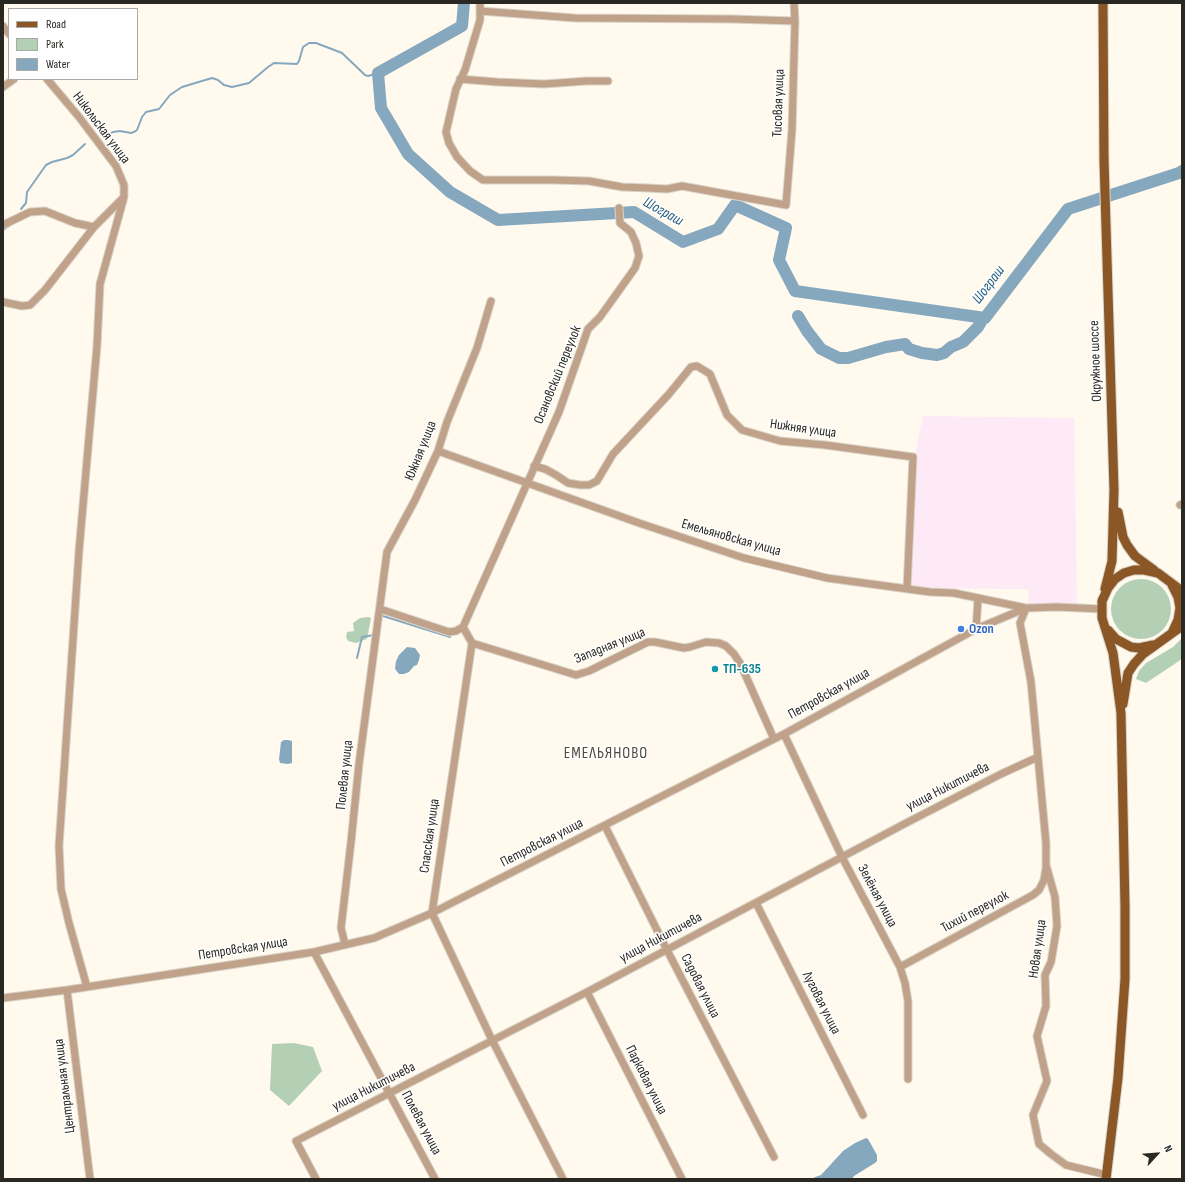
<!DOCTYPE html>
<meta charset="utf-8">
<style>
body{margin:0}
#map{position:relative;width:1185px;height:1182px;overflow:hidden;background:#fffaed;font-family:"Sofia Sans Condensed",sans-serif}
canvas{display:block}
.frame{position:absolute;inset:0;border:4px solid #2a2822;pointer-events:none}
.legend{position:absolute;left:8px;top:8px;width:130px;height:72px;box-sizing:border-box;background:#fff;border:1px solid #aaa9a7;margin:0;padding:5px 7px;list-style:none;font-size:12px;color:#2a2822}
.legend li{display:flex;align-items:center;gap:8px;height:20px}
.legend b{width:20px;border:1px solid #aaa9a7}
.north{position:absolute;left:1137px;top:1134px;width:40px;height:40px;-webkit-text-stroke:3px #fff;paint-order:stroke;rotate:64deg;font-size:11px;font-weight:700;line-height:16px;text-align:center;color:#2a2822}
.north::after{content:'';display:block;margin:auto;width:14px;height:18px;background:#2a2822;clip-path:polygon(50% 0,100% 100%,50% 72%,0 100%)}
</style>
<div id="map">
<canvas width="1185" height="1182"></canvas>
<div class="frame"></div>
<ul class="legend">
<li><b style="height:5px;background:#8b5726"></b>Road</li>
<li><b style="height:11px;background:#b3d0b5"></b>Park</li>
<li><b style="height:11px;background:#86a8bf"></b>Water</li>
</ul>
<div class="north">N</div>
</div>
<script>
const context = document.querySelector('canvas').getContext('2d');
context.lineJoin = 'round';
function fill(path, color) { context.fillStyle = color; context.fill(path, 'evenodd'); }
const poly = rows => new Path2D(rows.map(r => 'M' + r).join(''));
function stroke(path, color, width, dash) { context.strokeStyle = color; context.lineWidth = width; context.lineCap = dash ? 'butt' : 'round'; context.setLineDash(dash || []); context.stroke(path); }
function label(font, color, halo, rows, align = 'center') {
  context.font = font + ' "Sofia Sans Condensed",sans-serif'; context.lineWidth = 3; context.setLineDash([]); context.textBaseline = 'middle'; context.strokeStyle = halo; context.fillStyle = color; for (const [text, x, y, turn = 0] of rows) {
    context.save(); context.translate(x, y); context.rotate((+turn || 0) * Math.PI / 180); context.textAlign = isNaN(turn) ? turn : align; if (halo) context.strokeText(text, 0, 0); context.fillText(text, 0, 0); context.restore();
  }
}
fill(poly([
 [923,416,1074,418,1077,604,1029,605,1028,589,911,588,916,450]
]), '#fee9f7');
fill(poly([
 '1111 609a30 30 0 1 1 60 0a30 30 0 1 1-60 0Z',
 [369,617,371,618,367,639,356,643,348,641,346,637,347,632,354,631,353,623,360,618],
 [1182,638,1182,659,1146,683,1136,679,1139,671,1146,663,1173,647],
 [294,1043,313,1047,322,1071,289,1106,270,1090,272,1044]
]), '#b3d0b5');
fill(poly([
 [407,647,415,648,420,655,419,660,417,665,414,666,409,672,404,674,399,674,395,669,396,661,399,655],
 [284,740,288,740,292,741,292,763,288,764,280,763,279,759,281,742],
 [866,1138,868,1139,877,1155,877,1161,875,1163,854,1176,852,1179,810,1179,821,1175,843,1151,855,1143]
]), '#86a8bf');
stroke(poly([
 [104,137,113,132,120,131,131,133,134,132,137,130,142,117,146,112,159,109,170,95,182,87,212,78,218,80,224,85,232,87,249,83,268,67,274,63,297,64,299,61,303,47,309,43,316,43,342,53,365,75,368,76,378,73],
 [21,209,26,203,27,192,46,165,52,162,67,158,73,155,85,144],
 [3,230,14,223],
 [383,616,450,637],
 [357,658,362,637,374,635]
]), '#86a8bf', 2);
stroke(poly([
 [464,3,462,26,378,73,381,108,408,154,450,192,498,220,634,212,683,242,718,229,735,205,786,228,779,260,795,291,985,318,1068,209,1179,173,1182,171],
 [798,316,807,331,821,349,839,358,848,358,886,347,905,344,909,349,922,353,937,355,944,353,951,347,963,342,978,327,983,318]
]), '#86a8bf', 12);
const minor = poly([
 [480,3,480,20,465,70,456,89,446,132,449,143,457,157,470,171,483,180,553,180,589,181,622,187,647,188,667,189,682,186,786,205,792,130,795,21,794,3],
 [480,11,575,18,732,19,795,21],
 [3,26,9,34],
 [47,79,79,117,116,166,124,185,124,197,100,284,97,346,79,551,59,846,61,889,69,923,87,987],
 [460,79,497,82,544,84,587,81,608,81],
 [3,87,14,79],
 [3,225,30,212,45,211,75,223,94,227],
 [3,302,22,306,30,305,45,290,94,227,123,198],
 [438,451,639,523,744,558,827,578,930,592,954,593,1026,608],
 [534,466,545,469,556,475,568,483,580,485,589,485,597,481,613,454,669,394,691,367,697,366,710,374,727,415,742,430,780,441,825,445,913,457,907,589],
 [1180,505,1182,504],
 [1026,608,1020,623,1031,682,1046,843,1046,865,1055,897,1057,926,1051,962,1045,975,1046,1006,1037,1036,1047,1081,1033,1115,1039,1144,1051,1154,1066,1165,1107,1175],
 [380,609,449,632,456,631,463,627],
 [976,629,978,599],
 [472,643,576,675,589,671,648,642,655,642,684,648,690,647,706,642,719,643,726,646,734,654,740,663,774,739],
 [784,734,842,857,900,967,905,983,908,1001,908,1079],
 [605,826,667,950,774,1157],
 [756,903,863,1115],
 [345,944,341,928,351,842,359,764,387,552,415,500,438,451,447,422,477,348,491,301],
 [314,952,435,1179],
 [900,967,1033,895,1039,890,1044,880,1046,868],
 [67,990,90,1179],
 [587,992,682,1179],
 [3,998,67,990,314,952,374,938,432,913,784,734,976,629,1026,608,1057,607,1101,609],
 [316,1179,296,1141,587,992,908,822,1001,774,1038,757],
 [563,1179,492,1040,432,913,472,643,463,627,559,412,588,329,600,317,635,268,639,256,636,243,631,232,620,223,619,208]
]);
const major = poly([
 [1103,3,1104,160,1114,490,1112,561,1105,589],
 [1118,512,1123,537,1127,545,1135,556,1154,570],
 [1172,585,1178,597,1180,608,1178,620,1172,633],
 [1108,630,1116,639,1131,647,1139,648,1153,645],
 [1123,704,1128,673,1134,664,1143,654,1182,626],
 [1106,1179,1118,1078,1125,979,1125,907,1121,713,1113,653,1102,618,1102,601,1108,588,1115,579,1124,573,1134,570,1144,570,1158,573,1182,591]
]);
stroke(minor, '#d9d4c8', 9);
stroke(major, '#d9d4c8', 11);
stroke(minor, '#c0a189', 7);
stroke(major, '#8b5726', 9);
for (const [x, y, r, color] of [
 [961,629,4,"#3f7fe0"],
 [715,669,4,"#0f9aa8"]
]) { const dot = new Path2D(); dot.arc(x, y, r, 0, 2 * Math.PI); context.fillStyle = color; context.fill(dot); stroke(dot, '#fff', 1.5); }
label('14px', '#2a2822', '#fff', [
 ["Тисовая улица",779,103,-88],
 ["Никольская улица",101,128,53],
 ["Окружное шоссе",1096,361,-92],
 ["Осановский переулок",558,375,-68],
 ["Нижняя улица",803,429,8],
 ["Южная улица",421,451,-68],
 ["Емельяновская улица",731,538,16],
 ["Западная улица",610,646,-22],
 ["Петровская улица",829,694,-29],
 ["Полевая улица",345,775,-84],
 ["улица Никитичева",948,787,-27],
 ["Спасская улица",430,836,-82],
 ["Петровская улица",542,843,-27],
 ["Зелёная улица",877,896,62],
 ["Тихий переулок",975,912,-28],
 ["улица Никитичева",661,938,-28],
 ["Петровская улица",243,949,-9],
 ["Новая улица",1038,949,-82],
 ["Садовая улица",700,986,63],
 ["Луговая улица",821,1003,63],
 ["Парковая улица",646,1080,63],
 ["Центральная улица",65,1086,-97],
 ["улица Никитичева",374,1087,-27],
 ["Полевая улица",421,1123,62]
]);
label('bold 14px', '#366cbe', '#fff', [
 ["Ozon",969,629]
], 'left');
label('bold 14px', '#0d838f', '#fff', [
 ["ТП-635",723,669]
], 'left');
label('italic 15px', '#255d7f', '#fff', [
 ["Шограш",663,212,29],
 ["Шограш",989,285,-53]
]);
context.letterSpacing = '1px';
label('16px', '#4e493c', '#fff', [
 ["ЕМЕЛЬЯНОВО",606,754]
]);
context.letterSpacing = '0px';
</script>
